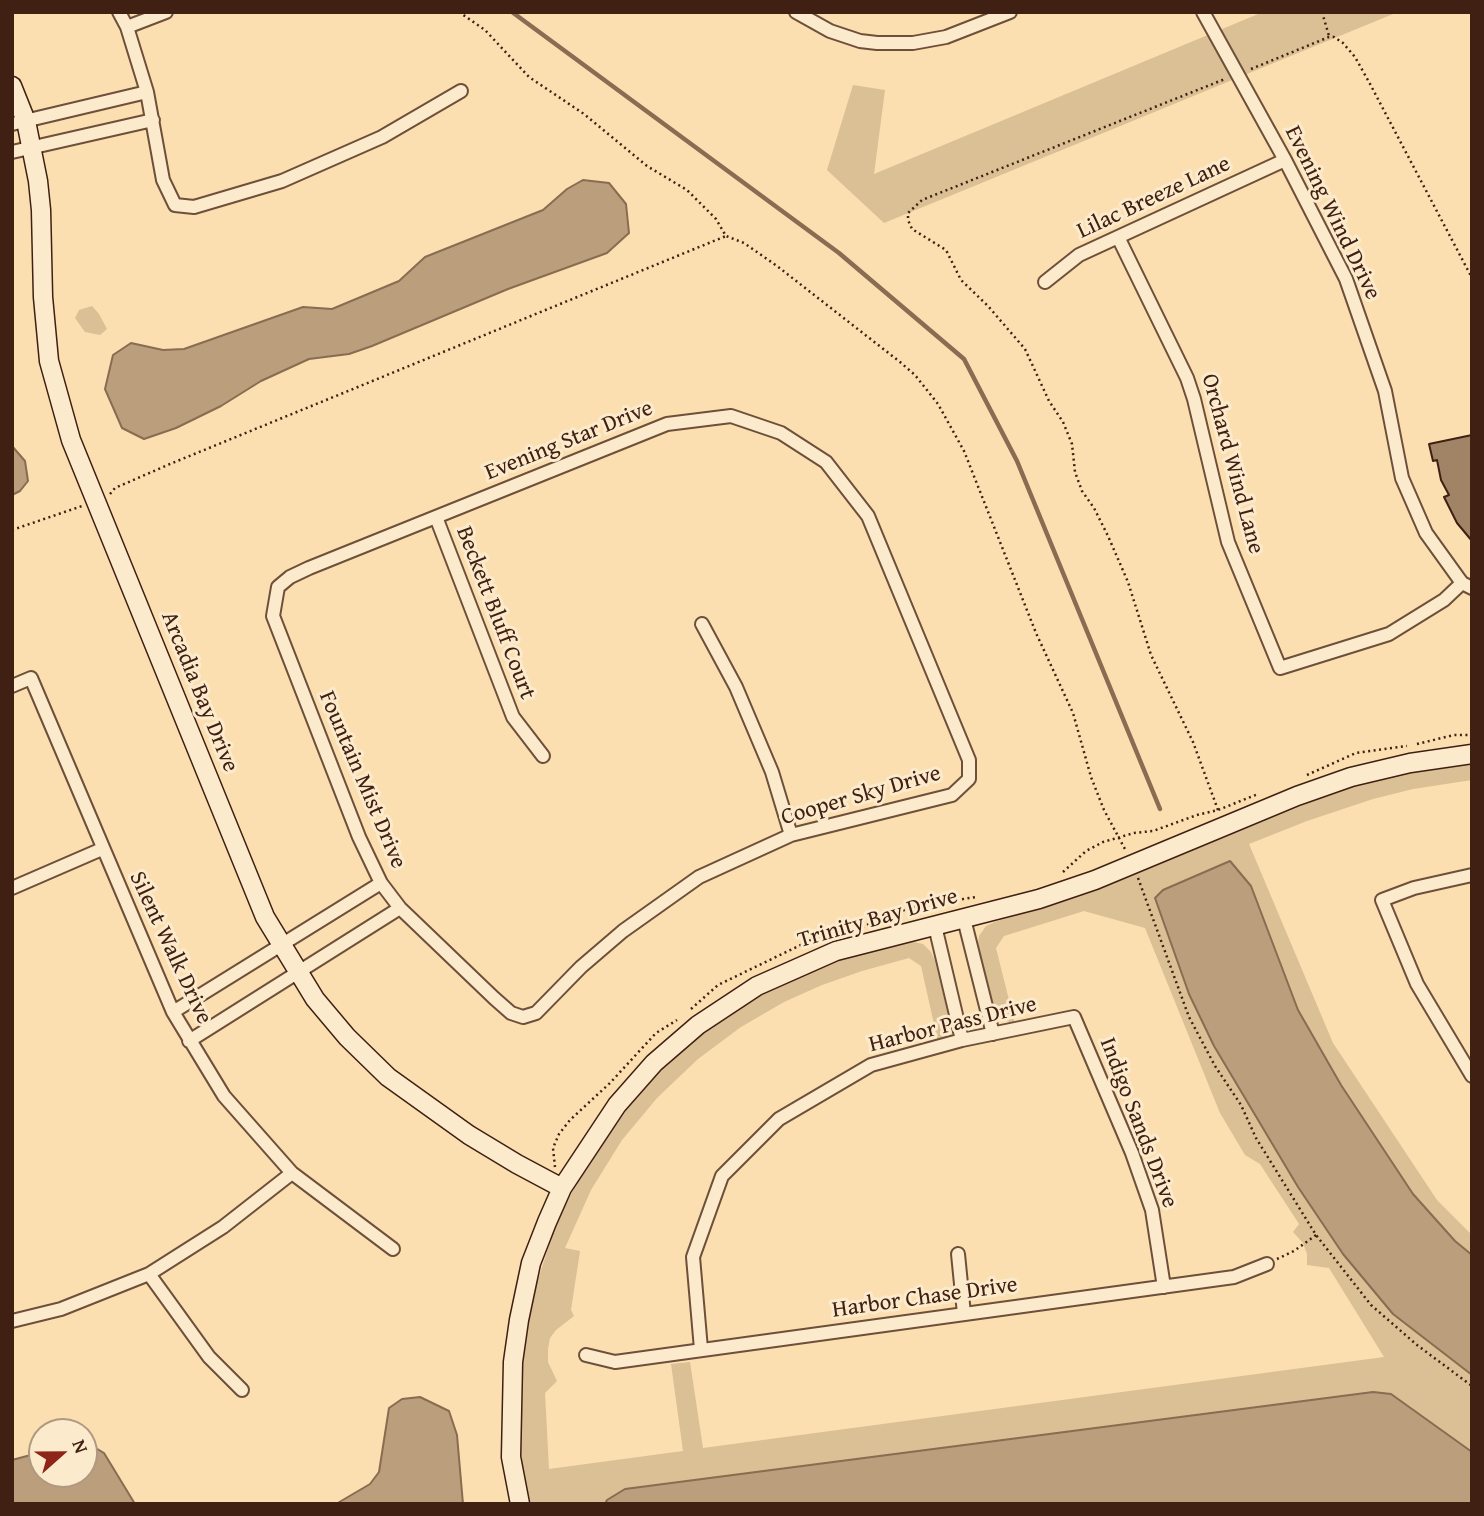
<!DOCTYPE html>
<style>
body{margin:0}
#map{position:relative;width:1484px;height:1516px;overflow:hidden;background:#fbdfb0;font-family:"Gentium Book Plus",serif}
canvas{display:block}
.frame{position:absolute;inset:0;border:14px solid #3f2013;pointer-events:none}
.north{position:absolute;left:28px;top:1418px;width:70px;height:70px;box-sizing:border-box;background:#fceacc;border:2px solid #b09982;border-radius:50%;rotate:69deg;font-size:19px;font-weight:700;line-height:28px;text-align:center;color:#3f2013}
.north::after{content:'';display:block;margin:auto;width:24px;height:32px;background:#8f2418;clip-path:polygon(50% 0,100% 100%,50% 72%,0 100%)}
</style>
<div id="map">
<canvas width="1484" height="1516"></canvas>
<div class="frame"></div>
<div class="north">N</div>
</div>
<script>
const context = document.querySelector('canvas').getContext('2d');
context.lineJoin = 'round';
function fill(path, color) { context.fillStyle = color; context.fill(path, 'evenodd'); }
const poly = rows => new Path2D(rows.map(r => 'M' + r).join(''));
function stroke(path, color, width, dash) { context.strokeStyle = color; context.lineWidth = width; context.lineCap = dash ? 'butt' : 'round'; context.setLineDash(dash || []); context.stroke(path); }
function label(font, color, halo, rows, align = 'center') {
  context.font = font + ' "Gentium Book Plus",serif'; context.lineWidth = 6; context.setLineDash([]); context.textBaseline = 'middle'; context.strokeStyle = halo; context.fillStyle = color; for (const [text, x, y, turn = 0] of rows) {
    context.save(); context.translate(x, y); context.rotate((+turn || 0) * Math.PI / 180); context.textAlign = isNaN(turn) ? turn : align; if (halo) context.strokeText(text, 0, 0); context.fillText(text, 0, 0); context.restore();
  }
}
fill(poly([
 [1263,12,1398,12,884,223,827,170,853,85,885,90,874,174],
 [92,306,99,314,107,329,100,335,85,332,75,318,79,310],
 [1472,764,1472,780,1413,789,1373,799,1307,821,1249,844,1333,1043,1437,1200,1472,1235,1472,1504,529,1504,523,1480,519,1421,523,1344,534,1292,557,1221,587,1164,625,1110,666,1064,713,1025,770,990,820,967,865,952,914,942,923,944,931,952,935,961,951,1026,946,1039,938,1042,921,966,909,958,862,971,822,985,784,1002,741,1027,698,1059,657,1098,622,1140,591,1190,565,1248,580,1251,571,1310,574,1316,556,1330,550,1338,548,1349,548,1362,557,1381,545,1393,549,1469,683,1451,671,1364,690,1362,703,1448,1384,1357,1329,1268,1307,1265,1307,1254,1303,1243,1293,1232,1299,1224,1260,1164,1245,1155,1220,1113,1145,928,1084,911,1004,936,996,948,1015,1024,999,1018,995,1012,978,944,979,936,986,926,995,922,1107,885,1316,800,1359,784,1412,772]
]), '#dbbf95');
const water = poly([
 [583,180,609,183,626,204,629,233,607,253,508,289,372,346,349,354,309,359,261,381,221,406,176,428,144,439,122,428,105,389,113,355,131,343,163,350,184,349,303,307,332,309,399,281,425,257,543,210,567,189,583,180],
 [12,446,25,461,28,481,20,491,12,495,12,446],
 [1230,861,1251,886,1298,1010,1341,1085,1413,1194,1455,1241,1472,1255,1472,1375,1393,1314,1343,1254,1298,1187,1214,1046,1189,994,1155,898,1163,890,1230,861],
 [1373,1392,1391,1394,1472,1452,1472,1504,605,1504,607,1500,625,1489,1373,1392],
 [420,1397,449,1411,457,1435,463,1504,336,1504,370,1484,379,1472,389,1408,402,1399,420,1397],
 [84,1444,89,1444,104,1453,135,1504,12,1504,12,1460,42,1452,42,1474,84,1474,84,1444]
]);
fill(water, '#bb9e7b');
stroke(water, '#896c51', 2);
stroke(poly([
 [512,12,839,253,964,359,1017,461,1160,809]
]), '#896c51', 4.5);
const building = poly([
 [1472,435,1472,541,1457,523,1444,497,1449,495,1441,480,1437,460,1433,461,1429,444,1472,435]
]);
fill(building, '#a18365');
stroke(building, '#3f2013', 2);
const street = poly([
 [119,12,127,27,147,92,163,180,175,205,194,207,282,181,382,137,461,91],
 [796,12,830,31,860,41,877,43,913,43,946,37,1010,12],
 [1203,12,1285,160,1346,279,1385,391,1402,478,1426,533,1462,583,1472,588],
 [127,27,166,12],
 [12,124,147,92],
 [12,152,153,120],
 [1118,237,1187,378,1194,399,1228,542,1280,668,1389,634,1444,600,1462,583],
 [1045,282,1079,255,1285,160],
 [731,416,781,433,826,462,868,516,969,760,969,779,952,795,791,835,699,877,623,931,581,967,536,1013,523,1017,511,1013,494,998,400,908,381,883,359,837,273,616,278,587,290,577,309,568,667,424,731,416],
 [436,517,513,717,543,756],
 [702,624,736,687,772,772,791,835],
 [12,686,31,678,173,1012,224,1096,292,1173,393,1249],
 [1472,875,1414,888,1382,900,1417,984,1472,1076],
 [12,888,102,849],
 [964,919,993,1034],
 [935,926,962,1040],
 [173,1012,381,883],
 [189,1041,400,908],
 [958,1254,964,1314],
 [149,1274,209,1357,242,1390],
 [12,1321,61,1309,149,1274,223,1227,292,1173],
 [701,1349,693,1257,722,1176,779,1119,871,1065,962,1040,1074,1017,1132,1153,1152,1210,1164,1287],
 [586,1355,615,1362,1234,1277,1267,1264]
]);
const secondary = poly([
 [12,86,26,121,38,181,41,210,43,297,49,361,71,440,265,917,315,999,347,1037,388,1077,469,1135,517,1164,562,1188],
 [520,1504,511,1457,513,1362,519,1320,531,1263,547,1222,562,1188,617,1105,654,1063,698,1025,757,986,836,951,1039,899,1095,880,1297,796,1351,777,1410,763,1472,754]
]);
stroke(street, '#6e503a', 16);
stroke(secondary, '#3f2013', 21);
stroke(poly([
 [459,12,485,30,529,77,584,114,647,166,687,190,716,219,726,236,744,243,777,266,900,362,915,375,938,404,964,451,1036,633,1073,713,1091,777,1104,810,1126,851],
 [1322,12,1329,36],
 [1251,69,1329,37,1334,37,1343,43,1355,57,1369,82,1472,278],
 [110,494,115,488,170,464,726,236],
 [12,530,82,506],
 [1417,744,1454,735,1472,735],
 [1307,775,1356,753,1407,746],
 [1218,810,1193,742,1151,655,1128,582,1108,536,1094,508,1082,491,1075,472,1072,444,1063,422,1049,401,1025,349,988,306,961,280,946,250,912,229,908,220,908,213,922,200,1225,79],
 [1063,872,1086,851,1103,842,1134,833,1153,831,1197,815,1218,810,1258,794],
 [1138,878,1189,1017,1215,1066,1241,1105,1256,1138,1316,1235,1371,1305,1417,1345,1472,1386],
 [862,927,912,907,976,897],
 [691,1009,718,985,811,940,831,934],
 [555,1167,553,1148,559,1134,570,1120,610,1083,656,1033,677,1020],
 [1277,1259,1294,1251,1316,1235]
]), '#3f2013', 2.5, [2, 3.5]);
stroke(street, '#fceacc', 12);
stroke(secondary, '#fceacc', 18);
label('23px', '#3f2013', '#fceacc', [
 ["Lilac Breeze Lane",1154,198,-25],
 ["Evening Wind Drive",1332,213,64],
 ["Evening Star Drive",569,441,-22],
 ["Orchard Wind Lane",1232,464,75],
 ["Beckett Bluff Court",495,613,69],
 ["Arcadia Bay Drive",199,692,68],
 ["Fountain Mist Drive",362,780,67],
 ["Cooper Sky Drive",861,796,-16],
 ["Trinity Bay Drive",878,919,-16],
 ["Silent Walk Drive",170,948,65],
 ["Harbor Pass Drive",953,1025,-14],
 ["Indigo Sands Drive",1138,1123,69],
 ["Harbor Chase Drive",925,1298,-8]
]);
</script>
